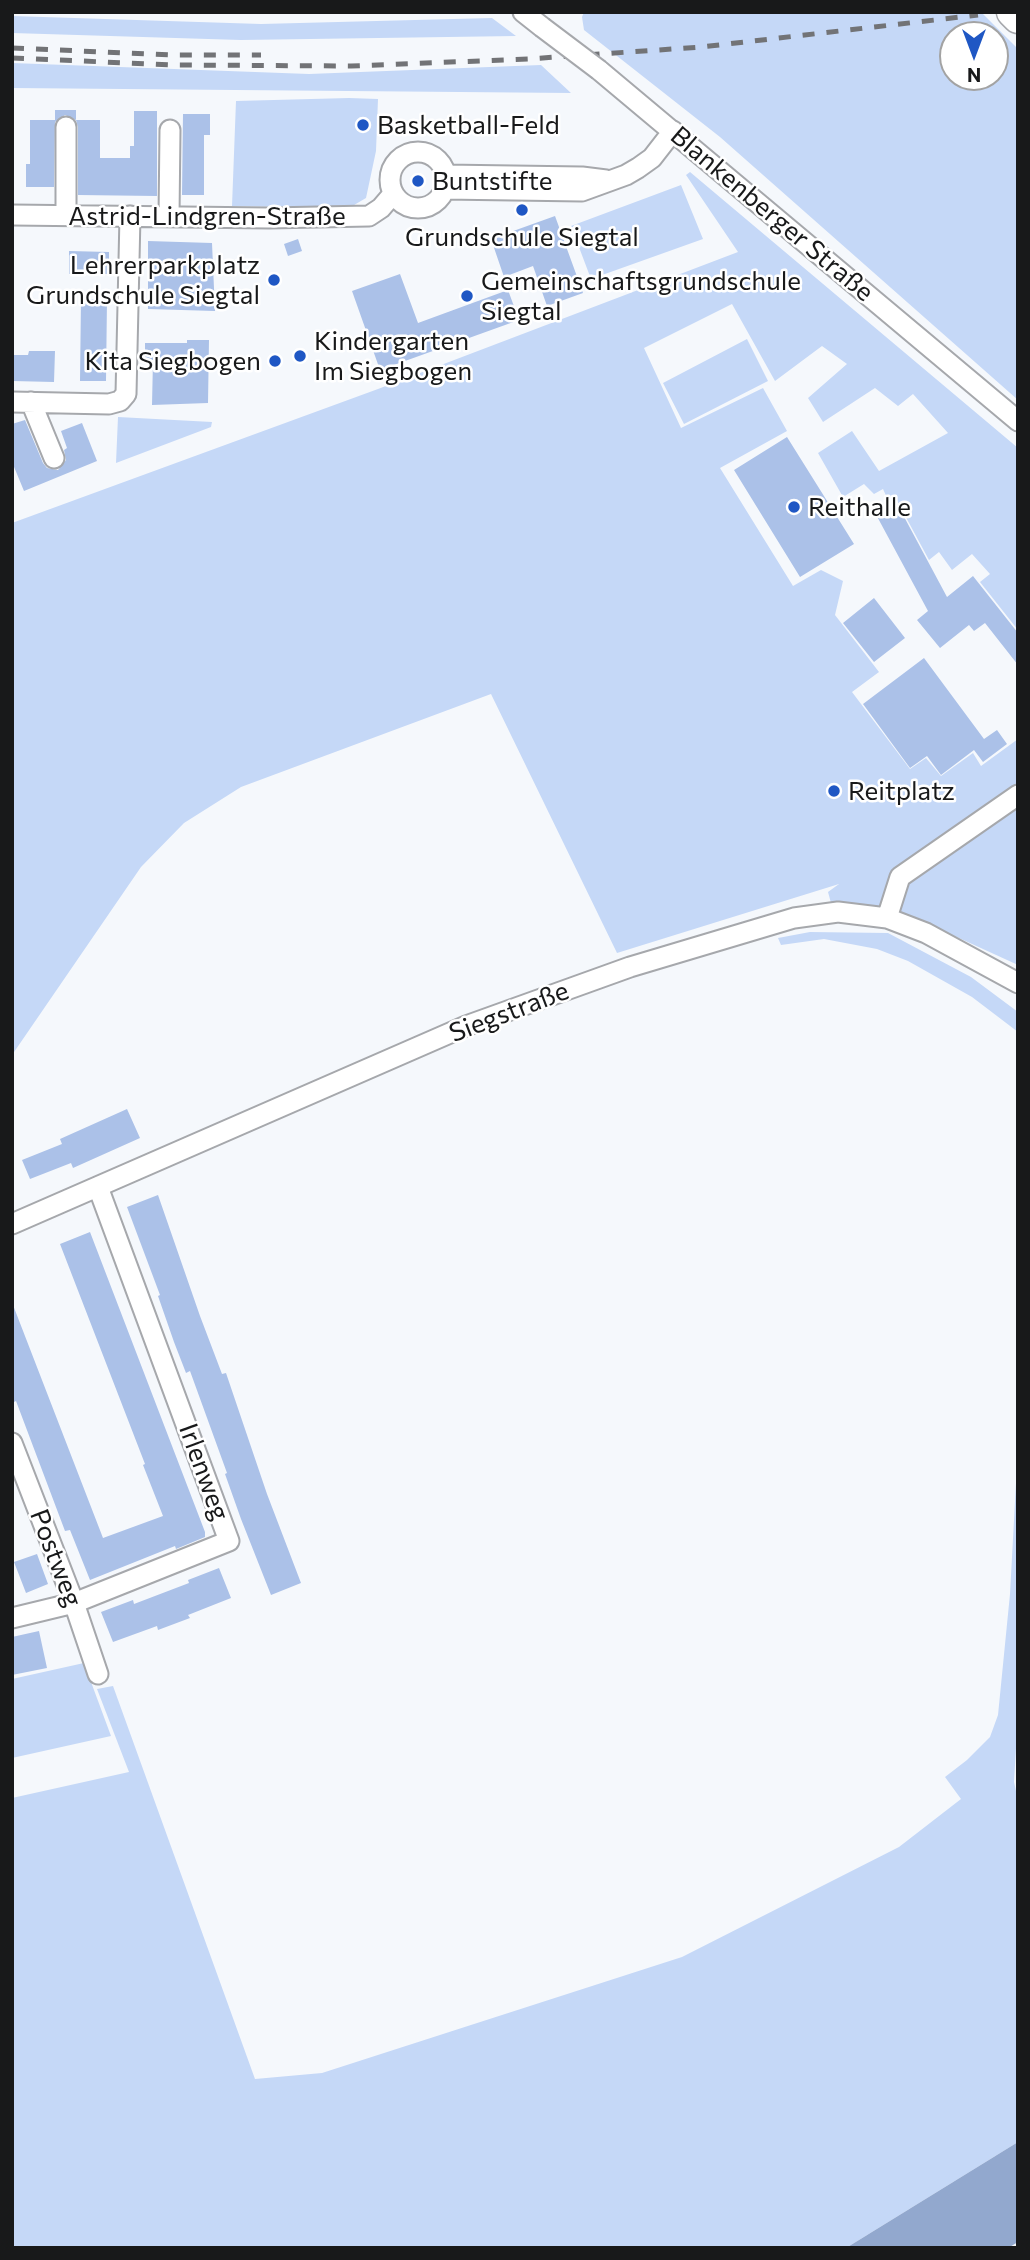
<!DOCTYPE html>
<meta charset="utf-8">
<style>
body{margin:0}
#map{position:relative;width:1030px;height:2260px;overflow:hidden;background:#f5f8fc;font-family:Commissioner,sans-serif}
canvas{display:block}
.frame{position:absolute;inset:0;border:14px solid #18191a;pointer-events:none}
.north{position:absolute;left:939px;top:21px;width:70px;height:70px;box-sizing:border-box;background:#fff;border:2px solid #a3a3a3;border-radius:50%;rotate:180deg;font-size:19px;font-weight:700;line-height:28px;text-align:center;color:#18191a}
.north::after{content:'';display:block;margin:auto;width:24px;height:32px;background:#1f57c4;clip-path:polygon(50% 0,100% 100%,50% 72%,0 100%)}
</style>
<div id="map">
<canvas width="1030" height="2260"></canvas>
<div class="frame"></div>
<div class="north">N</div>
</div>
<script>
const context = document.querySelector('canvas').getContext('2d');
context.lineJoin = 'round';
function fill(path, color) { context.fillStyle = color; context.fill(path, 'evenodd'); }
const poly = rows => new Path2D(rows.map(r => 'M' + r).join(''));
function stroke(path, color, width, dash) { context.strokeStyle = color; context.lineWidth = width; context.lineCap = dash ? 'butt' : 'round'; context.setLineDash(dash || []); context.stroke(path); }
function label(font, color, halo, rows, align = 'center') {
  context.font = font + ' Commissioner,sans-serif'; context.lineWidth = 5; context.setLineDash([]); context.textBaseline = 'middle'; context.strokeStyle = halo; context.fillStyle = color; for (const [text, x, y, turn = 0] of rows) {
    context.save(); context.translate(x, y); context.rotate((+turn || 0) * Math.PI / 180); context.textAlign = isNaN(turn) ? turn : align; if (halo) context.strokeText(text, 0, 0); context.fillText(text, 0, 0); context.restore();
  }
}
fill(poly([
 [584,12,981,12,1018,49,1018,400,720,137,584,30,582,17],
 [953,35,995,35,995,77,953,77],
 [12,16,261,24,492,18,516,36,241,40,12,33],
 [12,63,309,74,541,65,571,93,12,88],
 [349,98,378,99,376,151,366,198,349,208,232,206,236,101],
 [690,172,1018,448,1018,630,980,582,990,574,972,554,952,570,939,552,929,560,895,497,888,500,883,489,874,494,864,484,843,497,818,453,852,431,879,471,948,433,913,394,898,406,875,388,823,422,808,398,847,364,822,346,775,381,732,304,644,348,681,428,763,388,787,431,720,468,793,586,821,570,843,581,835,615,879,672,852,692,910,769,926,758,941,776,973,753,981,766,1018,739,1018,965,902,912,882,907,831,903,828,892,839,884,617,953,491,694,241,787,184,823,141,867,12,1055,12,523,378,389,738,252,686,175],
 [681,185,703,239,591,279,571,226],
 [747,339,768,381,684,424,663,383],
 [118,417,212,422,211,427,116,463],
 [810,932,888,933,971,977,1018,1012,1018,1032,972,997,908,961,877,949,824,939,781,945,778,938],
 [1018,1446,1018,1714,1014,1782,1018,1800,1018,2142,846,2248,12,2248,12,1798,129,1772,97,1689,113,1686,255,2079,322,2073,682,1957,899,1847,961,1799,945,1777,967,1760,990,1737,998,1715,1010,1594],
 [84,1663,111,1736,12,1758,12,1679]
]), '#c5d8f7');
fill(poly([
 [1018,2142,1018,2242,1008,2248,846,2248]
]), '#92a8ce');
fill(poly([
 [55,110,76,110,76,120,65,115,55,122,54,187,26,187,26,164,30,164,30,120,55,120],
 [134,111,157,111,157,196,78,195,78,127,76,120,100,120,100,158,130,158,130,146,134,146],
 [183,114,210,114,210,135,204,135,204,195,182,195],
 [555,216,583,293,547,306,533,266,504,277,491,239],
 [298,239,302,251,288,256,284,244],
 [148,241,212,243,215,311,148,309],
 [69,251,109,252,109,274,69,274],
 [400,274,418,323,508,290,519,320,380,370,352,291],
 [81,299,107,299,106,381,80,381],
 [187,340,209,340,208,403,152,405,153,360,145,360,145,343,187,343],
 [29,351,55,351,54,382,12,381,12,355,28,355],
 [25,420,43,463,47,468,58,470,66,460,64,450,67,448,61,431,82,423,97,461,24,491,12,462,12,424],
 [787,437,854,544,800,577,734,470],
 [894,498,947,597,973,576,1018,633,1018,665,985,623,974,631,969,625,940,648,917,620,928,611,873,509],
 [874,598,905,638,874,662,843,623],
 [924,658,984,739,997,730,1007,744,983,762,974,750,941,775,927,756,910,768,863,704],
 [127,1109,140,1138,73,1168,71,1163,30,1179,22,1160,62,1144,60,1139],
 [158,1195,200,1316,222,1374,226,1373,267,1494,301,1583,271,1595,241,1519,225,1474,227,1473,190,1371,186,1373,174,1342,158,1296,160,1295,127,1207],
 [90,1232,205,1532,205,1537,176,1549,175,1546,90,1580,70,1530,65,1531,16,1401,12,1403,13,1305,103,1538,163,1516,143,1465,145,1464,60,1244],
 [37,1554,48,1584,26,1593,14,1562],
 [219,1568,231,1598,188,1615,190,1618,158,1630,157,1626,113,1642,101,1612,133,1600,134,1604,189,1583,188,1580],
 [39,1631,47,1668,12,1675,12,1637]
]), '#abc1e8');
const minor = poly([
 [523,12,542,27],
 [599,70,1018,421],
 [66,127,66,215],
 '390 180a28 28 0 1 1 56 0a28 28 0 1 1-56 0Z',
 [445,175,582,177,606,180],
 [444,189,582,191,626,175,638,168,652,158,673,131],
 [12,215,269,218,369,216,381,208,393,194],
 [169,217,170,130],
 [12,402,109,404,120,401,126,394,130,216],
 [31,402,54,458],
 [887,918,900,877,1018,795],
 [12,1224,466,1026,630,967,794,918,838,912,887,918,926,933,1018,983],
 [12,1443,74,1603,98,1674],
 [12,1618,74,1603,229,1541,98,1187]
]);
const highway = poly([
 [1012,12,1018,18]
]);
stroke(minor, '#a6a8ac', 23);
stroke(highway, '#a6a8ac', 33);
stroke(minor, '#fff', 19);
stroke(highway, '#fff', 30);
stroke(poly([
 [12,48,173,55,261,55],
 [12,58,174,65,351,66,528,59,701,47,978,15]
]), '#727376', 5, [12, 12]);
const minorBridge = poly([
 [542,27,599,70]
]);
stroke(minorBridge, '#a6a8ac', 23, []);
stroke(minorBridge, '#fff', 19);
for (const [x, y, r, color] of [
 [363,125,7,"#1f57c4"],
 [418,181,7,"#1f57c4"],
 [522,210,7,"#1f57c4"],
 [274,280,7,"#1f57c4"],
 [467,296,7,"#1f57c4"],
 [300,356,7,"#1f57c4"],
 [275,361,7,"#1f57c4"],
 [794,507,7,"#1f57c4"],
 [834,791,7,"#1f57c4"]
]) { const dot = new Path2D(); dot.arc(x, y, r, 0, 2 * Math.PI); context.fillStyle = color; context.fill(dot); stroke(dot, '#fff', 2.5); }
label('26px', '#18191a', '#fff', [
 ["Basketball-Feld",377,125],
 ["Buntstifte",432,181],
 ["Grundschule Siegtal",522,237,"center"],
 ["Lehrerparkplatz",260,265,"right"],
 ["Grundschule Siegtal",260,295,"right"],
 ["Gemeinschaftsgrundschule",481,281],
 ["Siegtal",481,311],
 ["Kindergarten",314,341],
 ["Im Siegbogen",314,371],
 ["Kita Siegbogen",261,361,"right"],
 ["Reithalle",808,507],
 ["Reitplatz",848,791]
], 'left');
label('26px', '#18191a', '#fff', [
 ["Blankenberger Straße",772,214,40],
 ["Astrid-Lindgren-Straße",207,216],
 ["Siegstraße",509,1012,-21],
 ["Irlenweg",204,1472,70],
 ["Postweg",56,1558,69]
]);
</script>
